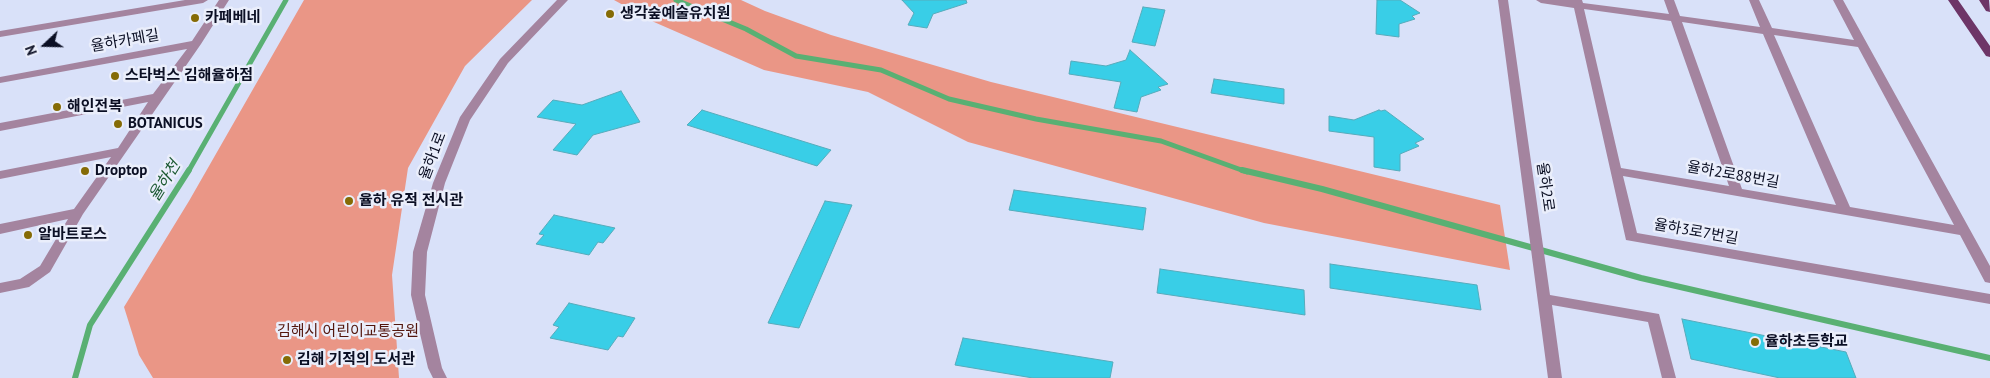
<!DOCTYPE html>
<meta charset="utf-8">
<style>
body{margin:0}
#map{position:relative;width:1990px;height:378px;overflow:hidden;background:#d9e1f9;font-family:"PT Sans",sans-serif}
canvas{display:block}
.north{position:absolute;left:20px;top:20px;width:50px;height:50px;-webkit-text-stroke:4px #eaeefb;paint-order:stroke;rotate:249deg;font-size:14px;font-weight:700;line-height:20px;text-align:center;color:#0b0f24}
.north::after{content:'';display:block;margin:auto;width:18px;height:22px;background:#0b0f24;clip-path:polygon(50% 0,100% 100%,50% 72%,0 100%)}
</style>
<div id="map">
<canvas width="1990" height="378"></canvas>
<div class="north">N</div>
</div>
<script>
const context = document.querySelector('canvas').getContext('2d');
context.lineJoin = 'round';
function fill(path, color) { context.fillStyle = color; context.fill(path, 'evenodd'); }
const poly = rows => new Path2D(rows.map(r => 'M' + r).join(''));
function stroke(path, color, width, dash) { context.strokeStyle = color; context.lineWidth = width; context.lineCap = dash ? 'butt' : 'round'; context.setLineDash(dash || []); context.stroke(path); }
function label(font, color, halo, rows, align = 'center') {
  context.font = font + ' "PT Sans","Noto Sans KR",sans-serif'; context.lineWidth = 5; context.setLineDash([]); context.textBaseline = 'middle'; context.strokeStyle = halo; context.fillStyle = color; for (const [text, x, y, turn = 0] of rows) {
    context.save(); context.translate(x, y); context.rotate((+turn || 0) * Math.PI / 180); context.textAlign = isNaN(turn) ? turn : align; if (halo) context.strokeText(text, 0, 0); context.fillText(text, 0, 0); context.restore();
  }
}
fill(poly([
 [304,0,532,0,465,66,408,168,392,275,399,378,153,378,139,355,124,307,189,201],
 [614,0,741,0,765,11,831,35,991,82,1500,205,1510,270,1264,223,968,142,868,92,764,70,654,22]
]), '#ea9686');
stroke(poly([
 [676,0,746,29,796,56,881,70,949,99,1036,119,1161,141,1247,172],
 [188,172,286,0]
]), '#59b073', 5);
stroke(poly([
 [1242,170,1322,189,1641,278,1990,358],
 [75,378,90,325,189,170]
]), '#59b073', 6);
const building = poly([
 [902,0,966,0,967,3,933,14,927,28,908,25,914,13,902,0],
 [1377,0,1400,0,1420,13,1412,16,1415,19,1399,24,1399,37,1376,34,1377,0],
 [1143,7,1165,10,1155,46,1132,42,1143,7],
 [1130,50,1168,84,1158,87,1161,90,1141,97,1137,112,1114,108,1121,82,1069,74,1071,61,1106,66,1126,60,1130,50],
 [1214,79,1284,89,1284,104,1211,93,1214,79],
 [621,91,640,122,593,135,577,155,553,150,576,124,537,117,553,100,582,105,621,91],
 [702,110,831,150,817,166,687,125,702,110],
 [1379,110,1381,111,1385,110,1424,139,1415,143,1419,146,1400,154,1400,171,1374,167,1374,137,1329,131,1329,116,1354,120,1379,110],
 [1014,190,1146,208,1143,230,1009,210,1014,190],
 [825,201,852,205,799,328,768,323,825,201],
 [554,215,615,228,603,243,598,242,589,255,536,244,544,235,539,234,554,215],
 [1330,264,1477,285,1481,310,1330,288,1330,264],
 [1160,269,1304,290,1305,315,1157,293,1160,269],
 [569,303,635,318,623,337,618,336,608,350,550,338,559,327,553,325,569,303],
 [1682,319,1846,352,1856,378,1780,378,1691,359,1682,319],
 [963,338,1113,362,1110,378,1033,378,955,365,963,338]
]);
fill(building, '#39cee7');
stroke(building, '#56abbb', 1);
fill(poly([
 [185,0,208,0,203,3,0,37,0,31,185,0],
 [219,0,229,0,201,44,83,214,50,272,29,287,0,293,0,283,20,279,40,266,68,219,0,234,0,224,74,209,111,157,0,179,0,171,118,148,148,102,0,131,0,123,153,94,187,49,0,83,0,77,192,41,219,0],
 [557,0,568,0,508,63,470,120,445,183,427,252,425,295,442,368,447,378,433,378,428,368,411,295,413,252,433,183,460,117,500,59,557,0],
 [1498,0,1508,0,1550,295,1659,314,1676,378,1662,378,1648,322,1552,305,1562,378,1548,378,1498,0],
 [1536,0,1582,0,1583,3,1669,14,1664,0,1674,0,1680,16,1760,27,1749,0,1759,0,1772,28,1854,40,1833,0,1843,0,1990,266,1990,283,1985,282,1960,235,1623,176,1637,233,1990,294,1990,304,1626,240,1574,8,1541,3,1536,0],
 [1584,9,1671,21,1729,186,1621,168,1584,9],
 [1682,22,1763,34,1836,205,1742,189,1682,22],
 [1774,35,1858,47,1954,225,1850,207,1774,35]
]), '#a4849f');
fill(poly([
 [1948,0,1958,0,1990,46,1990,57,1986,56,1948,0],
 [1979,0,1989,0,1990,12,1986,11,1979,0]
]), '#6d3567');
for (const [x, y, r, color] of [
 [610,14,5,"#856b06"],
 [195,18,5,"#856b06"],
 [115,76,5,"#856b06"],
 [57,107,5,"#856b06"],
 [118,124,5,"#856b06"],
 [85,171,5,"#856b06"],
 [349,201,5,"#856b06"],
 [28,235,5,"#856b06"],
 [1755,342,5,"#856b06"],
 [287,360,5,"#856b06"]
]) { const dot = new Path2D(); dot.arc(x, y, r, 0, 2 * Math.PI); context.fillStyle = color; context.fill(dot); stroke(dot, '#eaeefb', 2); }
label('bold 15px', '#0b0f24', '#eaeefb', [
 ["생각숲예술유치원",620,14],
 ["카페베네",205,18],
 ["스타벅스 김해율하점",125,76],
 ["해인전복",67,107],
 ["BOTANICUS",128,124],
 ["Droptop",95,171],
 ["율하 유적 전시관",359,201],
 ["알바트로스",38,235],
 ["율하초등학교",1765,342],
 ["김해 기적의 도서관",297,360]
], 'left');
label('15px', '#0b0f24', '#eaeefb', [
 ["율하카페길",125,41,-10],
 ["율하1로",433,156,-69],
 ["율하2로88번길",1733,175,10],
 ["율하2로",1545,187,82],
 ["율하3로7번길",1696,232,10]
]);
label('15px', '#53160d', '#eaeefb', [
 ["김해시 어린이교통공원",348,332]
]);
label('italic 16px', '#1a5830', '#eaeefb', [
 ["율하천",165,181,-58]
]);
</script>
